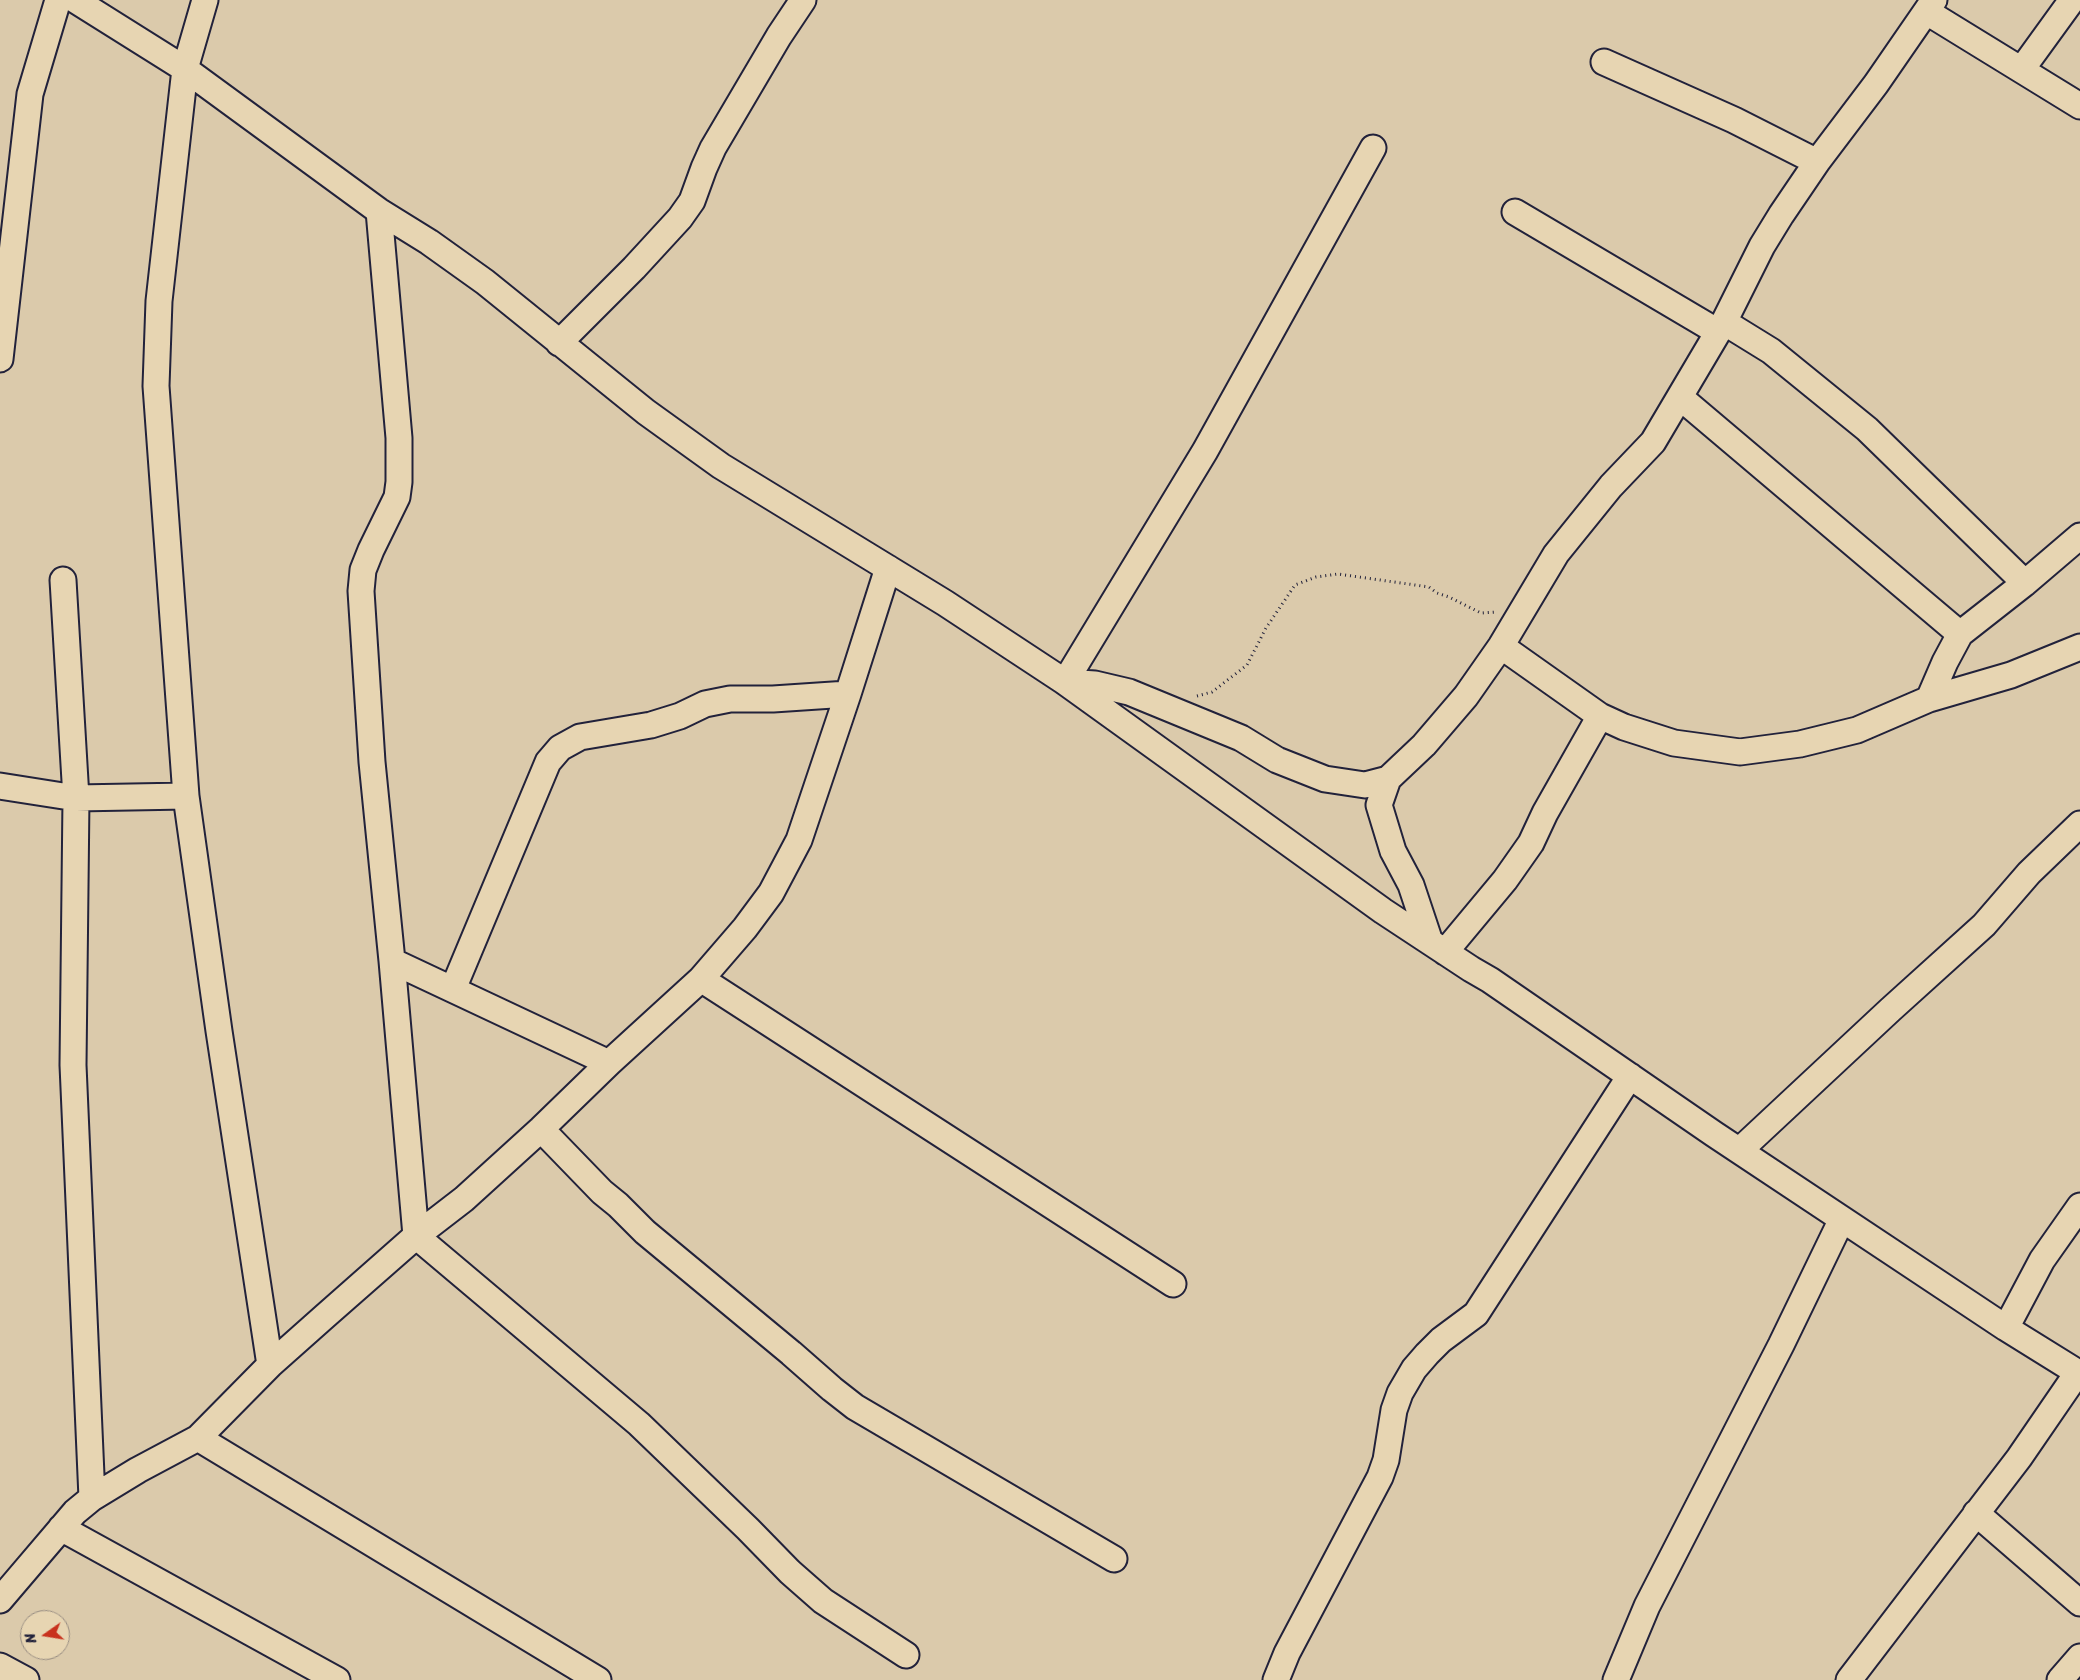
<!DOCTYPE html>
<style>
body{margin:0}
#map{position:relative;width:2080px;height:1680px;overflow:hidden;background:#dbcaab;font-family:Sriracha,sans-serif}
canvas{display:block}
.north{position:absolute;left:20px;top:1610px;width:50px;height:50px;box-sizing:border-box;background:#e7d5b2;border:1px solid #988d82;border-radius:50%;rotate:257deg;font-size:14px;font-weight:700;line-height:20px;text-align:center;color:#22223b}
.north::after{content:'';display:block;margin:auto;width:18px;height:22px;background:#c8321e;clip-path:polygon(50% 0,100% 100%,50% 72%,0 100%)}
</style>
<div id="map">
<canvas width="2080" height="1680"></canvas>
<div class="north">N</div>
</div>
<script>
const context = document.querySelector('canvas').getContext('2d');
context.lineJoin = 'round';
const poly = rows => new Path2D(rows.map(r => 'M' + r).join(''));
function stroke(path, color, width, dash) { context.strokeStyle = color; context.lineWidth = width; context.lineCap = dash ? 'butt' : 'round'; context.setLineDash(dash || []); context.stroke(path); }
const minor = poly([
 [75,0,185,69,379,211,429,242,485,282,646,412,721,466,945,603,1065,682,1383,911,1471,969,1490,980,1714,1134,2006,1328,2080,1374],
 [205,0,185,69,159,301,156,386,186,796,219,1031,270,1365],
 [1927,12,2080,106],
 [1604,62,1734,120,1817,162],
 [2022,69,2072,0],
 [1373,148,1205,451,1065,682,1095,684,1129,692,1241,738,1277,760,1325,779,1365,785,1388,779,1424,745,1466,696,1501,646,1556,554,1611,486,1653,442,1724,322,1762,246,1781,215,1817,162,1876,84,1934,0],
 [379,211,399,438,399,482,397,497,371,550,363,570,361,591,372,762,392,961,416,1236,639,1424,748,1529,790,1572,823,1601,906,1655],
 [1515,212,1718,332],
 [1724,322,1771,351,1867,429,2025,583],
 [559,343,634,268,680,218,692,201,704,168,713,148,779,36,803,0],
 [0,359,30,94,58,0],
 [1681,398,1960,634],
 [63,580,76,798,73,1065,92,1498],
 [1501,646,1600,716,1624,727,1674,743,1740,752,1800,744,1857,730,1929,699,2011,675,2080,647],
 [1929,699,1945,662,1960,634,2025,583,2080,536],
 [1388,779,1379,805,1393,851,1411,885,1430,942],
 [0,786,76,798,186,796],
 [1445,952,1505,880,1531,843,1545,813,1600,716],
 [392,961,609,1063],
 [701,979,1173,1284],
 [453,989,548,762,560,748,580,737,651,725,680,716,705,704,730,699,773,699,848,694],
 [541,1129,602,1192,618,1205,645,1232,791,1353,832,1389,855,1407,1114,1559],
 [1740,1150,1890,1010,1984,925,2029,873,2080,824],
 [2006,1328,2042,1260,2080,1206],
 [198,1438,598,1680],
 [1976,1513,2080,1603],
 [61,1528,337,1680],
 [0,1600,75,1512,92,1498,138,1470,198,1438,270,1365,324,1317,416,1236,464,1199,541,1129,609,1063,701,979,745,928,771,893,799,840,848,694,888,568],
 [0,1666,26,1680],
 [1276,1680,1287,1653,1380,1477,1386,1460,1394,1410,1400,1393,1414,1369,1427,1354,1441,1340,1476,1314,1630,1076],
 [1616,1680,1647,1606,1781,1345,1842,1219],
 [1849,1680,2019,1458,2078,1372],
 [2060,1680,2080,1657]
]);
stroke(minor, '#22223b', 29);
stroke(poly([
 [1197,696,1212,692,1247,665,1266,628,1295,585,1316,577,1338,574,1429,587,1437,593,1449,597,1481,613,1496,612]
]), '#22223b', 3, [1, 4]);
stroke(minor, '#e7d5b2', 25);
</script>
